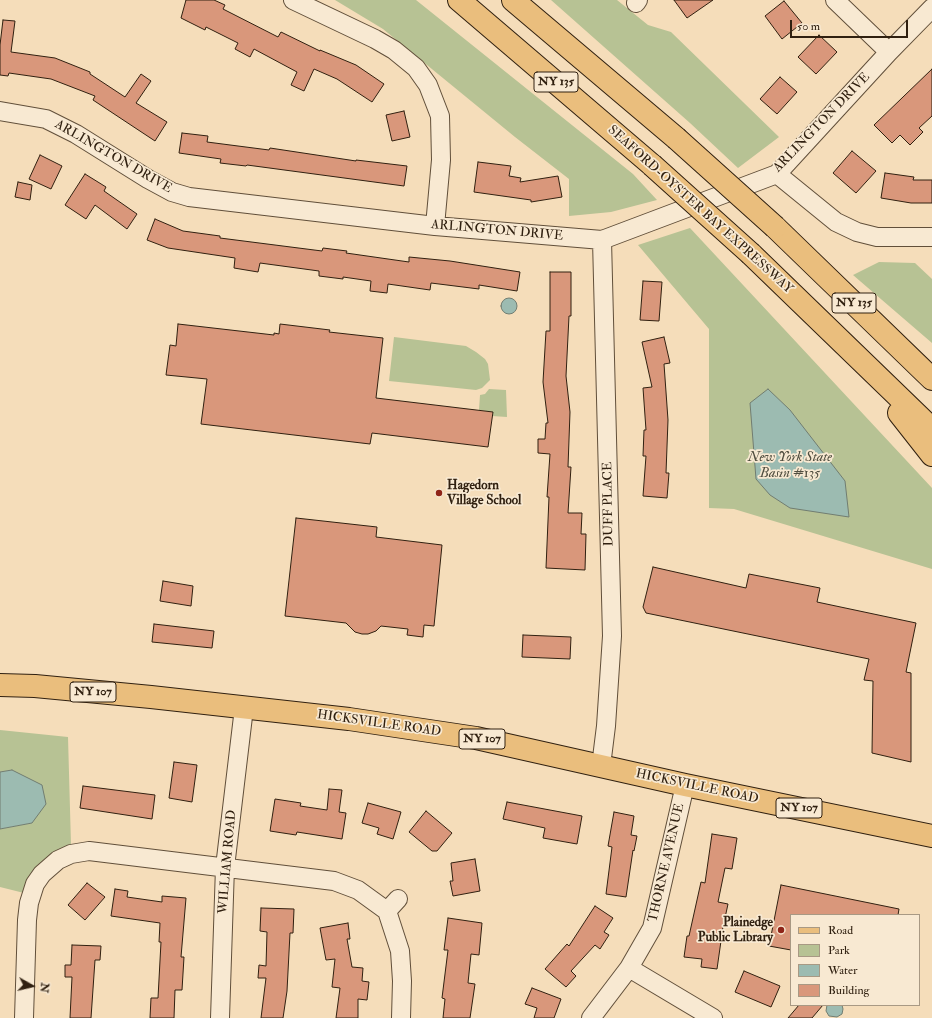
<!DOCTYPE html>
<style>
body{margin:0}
#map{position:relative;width:932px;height:1018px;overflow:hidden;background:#f5ddba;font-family:"IM FELL Double Pica",serif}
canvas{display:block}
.legend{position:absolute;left:790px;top:914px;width:130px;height:92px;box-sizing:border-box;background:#f8e9d2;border:1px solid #a89984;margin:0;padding:5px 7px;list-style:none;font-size:12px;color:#302010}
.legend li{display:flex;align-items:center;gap:8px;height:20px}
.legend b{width:20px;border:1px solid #a89984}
.north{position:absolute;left:12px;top:966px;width:40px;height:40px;-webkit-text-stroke:3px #f8e9d2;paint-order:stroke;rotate:98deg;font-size:11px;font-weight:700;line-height:16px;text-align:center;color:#302010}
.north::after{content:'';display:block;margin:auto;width:14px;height:18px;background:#302010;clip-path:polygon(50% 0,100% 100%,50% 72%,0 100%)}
.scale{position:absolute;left:790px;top:20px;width:118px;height:18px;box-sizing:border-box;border:2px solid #302010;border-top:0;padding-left:5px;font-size:12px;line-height:14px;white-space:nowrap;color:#302010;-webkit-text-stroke:3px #f8e9d2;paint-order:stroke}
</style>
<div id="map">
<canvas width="932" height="1018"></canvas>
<ul class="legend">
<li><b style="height:5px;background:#eabe7d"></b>Road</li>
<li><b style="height:11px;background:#b7c294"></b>Park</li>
<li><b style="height:11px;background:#9cbbb1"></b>Water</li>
<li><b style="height:11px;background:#d9977b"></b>Building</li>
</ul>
<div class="north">N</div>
<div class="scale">50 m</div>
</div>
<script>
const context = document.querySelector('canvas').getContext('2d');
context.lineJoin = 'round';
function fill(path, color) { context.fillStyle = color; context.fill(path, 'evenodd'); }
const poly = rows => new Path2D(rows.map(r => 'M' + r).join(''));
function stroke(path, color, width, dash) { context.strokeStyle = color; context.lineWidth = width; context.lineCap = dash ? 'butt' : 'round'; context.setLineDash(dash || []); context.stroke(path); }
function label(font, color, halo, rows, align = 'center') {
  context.font = font + ' "IM FELL Double Pica",serif'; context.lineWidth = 3.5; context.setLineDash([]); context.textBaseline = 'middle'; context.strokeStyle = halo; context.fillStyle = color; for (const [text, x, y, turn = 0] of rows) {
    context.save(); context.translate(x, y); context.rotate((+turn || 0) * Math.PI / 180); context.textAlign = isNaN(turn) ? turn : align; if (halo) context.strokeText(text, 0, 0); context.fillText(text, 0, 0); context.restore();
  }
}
fill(poly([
 [335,0,416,0,633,174,657,200,611,212,569,216,569,179,515,137,383,29],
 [551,0,617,0,648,25,671,32,779,137,738,168,690,123],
 [690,228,932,488,932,569,734,509,709,508,709,329,638,245],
 [879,262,915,263,932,279,932,343,853,275],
 [394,337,466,346,476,352,485,359,488,364,490,380,482,388,476,390,389,381],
 [489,389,506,390,507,417,492,416,493,412,479,410,480,395,485,394],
 [0,730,68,737,71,845,24,893,0,887,0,829,32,823,13,770,0,772]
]), '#b7c294');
const water = poly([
 '501 306a8 8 0 1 1 16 0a8 8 0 1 1-16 0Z',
 [768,389,790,410,845,481,849,517,790,508,770,495,756,479,750,403,768,389],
 [12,770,42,785,46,804,32,823,0,829,0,772,12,770],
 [827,1005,842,1005,843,1009,842,1014,837,1017,829,1016,826,1011,827,1005]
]);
fill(water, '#9cbbb1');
stroke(water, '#717d71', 1);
const building = poly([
 [186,0,214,0,225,5,223,9,278,37,281,32,320,51,320,50,356,65,384,84,372,102,337,79,314,69,304,91,291,85,297,72,254,49,250,57,235,49,238,43,206,27,205,30,181,18,186,0],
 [674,0,713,0,687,18,674,0],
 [784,1,802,23,782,39,765,16,784,1],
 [3,20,15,21,11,52,55,58,90,72,90,74,125,97,141,74,151,81,136,103,167,122,155,141,93,100,95,96,51,79,9,73,8,76,0,75,0,45,3,20],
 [819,35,837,52,816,74,798,57,819,35],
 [932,69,932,116,919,128,923,132,910,145,900,135,892,143,874,125,932,69],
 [780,77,797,92,777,114,760,99,780,77],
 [404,111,410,137,392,141,386,115,404,111],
 [182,133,208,136,207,142,269,150,270,148,356,161,356,160,407,166,404,186,247,165,246,166,220,163,221,159,179,153,182,133],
 [852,151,876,171,856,193,833,173,852,151],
 [40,155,62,166,51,189,29,179,40,155],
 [478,162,511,166,509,176,521,178,520,182,558,176,562,197,531,202,531,200,474,192,478,162],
 [885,173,914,177,913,180,932,180,932,203,911,203,881,198,885,173],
 [85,174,106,187,104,191,137,214,127,229,95,205,86,219,65,205,85,174],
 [18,182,32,185,30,200,15,197,18,182],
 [155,219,183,231,220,236,220,238,322,251,323,248,347,251,346,253,409,262,409,257,450,261,520,272,517,291,479,285,479,289,431,283,430,290,388,284,387,293,370,291,371,281,343,277,343,279,319,276,319,271,260,263,258,272,234,268,235,258,168,248,147,240,155,219],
 [550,272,571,272,571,316,569,316,566,376,570,412,568,467,571,467,568,513,582,513,581,534,586,534,585,570,546,568,549,497,547,497,550,454,538,453,538,439,545,439,546,423,548,423,543,382,546,331,550,331,550,272],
 [643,281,662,282,659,321,640,320,643,281],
 [178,324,274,335,274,333,279,334,280,324,330,330,329,332,383,338,376,398,493,412,488,447,372,433,370,444,201,424,207,379,166,375,170,345,176,346,178,324],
 [664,337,670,363,664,364,668,420,666,473,669,473,667,498,643,496,646,456,643,456,644,430,646,430,643,388,652,387,642,342,664,337],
 [296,518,377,527,376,537,442,545,434,626,424,625,423,637,407,635,408,629,381,626,376,631,368,634,362,634,355,632,346,623,285,616,296,518],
 [653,567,746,588,749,574,820,588,817,602,916,623,906,672,911,673,911,762,872,753,873,681,864,680,869,659,646,613,643,607,653,567],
 [163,581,193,586,191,606,160,601,163,581],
 [154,624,214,631,212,648,152,642,154,624],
 [523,635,571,637,570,659,522,657,523,635],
 [174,762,197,765,192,802,169,798,174,762],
 [83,786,155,795,152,819,80,808,83,786],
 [329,789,342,790,339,812,346,813,342,839,297,832,296,835,270,831,275,799,301,803,300,806,327,810,329,789],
 [507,802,582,816,577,844,543,838,545,828,503,819,507,802],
 [368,803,401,812,393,839,377,834,379,828,362,823,368,803],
 [426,811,452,833,437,851,432,851,409,832,426,811],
 [614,812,634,816,631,835,637,836,634,851,633,850,626,897,606,894,612,847,608,846,614,812],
 [712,834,737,838,732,869,725,868,718,902,728,904,720,941,721,941,717,969,701,967,702,959,684,957,687,936,689,936,701,882,705,883,712,834],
 [475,859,480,891,453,896,450,881,453,881,451,863,475,859],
 [87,883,105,897,85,920,68,905,87,883],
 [781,885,899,909,898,915,791,915,791,950,769,946,781,885],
 [115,889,128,891,127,897,162,902,162,896,186,898,181,957,184,957,182,990,175,990,174,1018,150,1018,151,998,158,998,161,942,159,942,160,923,111,916,115,889],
 [595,906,613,918,604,932,609,935,600,949,595,945,571,971,576,976,566,987,545,969,567,944,569,946,595,906],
 [261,908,294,909,293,933,290,933,287,991,283,1018,261,1018,266,978,258,978,259,965,266,966,267,932,260,931,261,908],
 [448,918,482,923,479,955,471,954,468,983,475,984,470,1018,443,1018,445,999,442,998,448,950,444,950,448,918],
 [348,923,350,939,347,939,352,967,363,968,362,981,369,982,367,1000,358,999,358,1018,336,1018,340,988,332,987,335,959,326,960,320,928,348,923],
 [72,945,101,946,100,960,95,960,91,1018,70,1018,72,977,65,977,65,965,71,965,72,945],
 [744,971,780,986,771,1007,735,992,744,971],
 [532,988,561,999,554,1018,534,1018,537,1008,525,1004,532,988],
 [799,1005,823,1005,812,1018,788,1018,799,1005]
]);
fill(building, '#d9977b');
stroke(building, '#302010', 1);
const street = poly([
 [293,0,375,39,394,50,416,68,428,85,440,116,441,160,435,226],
 [835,0,889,52],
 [636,3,638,0],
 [0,111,46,119,76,134,148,179,172,192,189,197,435,226,602,240,777,174,889,52,932,8],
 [777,174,836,222,857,232,877,237,932,237],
 [601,766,606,726,612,636,602,240],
 [387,911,398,899],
 [629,968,713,1018],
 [24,1018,27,920,29,903,35,884,42,874,58,860,71,854,89,851,334,881,358,890,387,911,400,951,402,981,401,1018],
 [220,1018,225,867,244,708],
 [591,1018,629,968,652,928,685,785]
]);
const primary = poly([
 [0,685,35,686,151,697,349,719,476,738,685,785,932,836]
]);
const highway = poly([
 [459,0,652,165],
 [513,0,676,138],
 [775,227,932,379],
 [751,254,932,429],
 [899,413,932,455]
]);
stroke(street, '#614f3a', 20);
stroke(primary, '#302010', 24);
stroke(highway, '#302010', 24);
stroke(street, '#f8e9d2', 18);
stroke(primary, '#eabe7d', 22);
stroke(highway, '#eabe7d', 22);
const highwayBridge = poly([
 [676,138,775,227],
 [652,165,751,254]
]);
stroke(highwayBridge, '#302010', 24, []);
stroke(highwayBridge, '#eabe7d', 22);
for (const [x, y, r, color] of [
 [439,493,4,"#8f2418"],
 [781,930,4,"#8f2418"]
]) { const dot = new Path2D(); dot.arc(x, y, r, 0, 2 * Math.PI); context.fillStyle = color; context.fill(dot); stroke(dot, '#f8e9d2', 1.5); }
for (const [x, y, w] of [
 [556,82,44],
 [854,303,44],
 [93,692,46],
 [482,739,46],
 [799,808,46]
]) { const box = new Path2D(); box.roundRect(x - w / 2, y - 10, w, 20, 3); context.fillStyle = '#f8e9d2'; context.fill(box); stroke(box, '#302010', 1); }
label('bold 12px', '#302010', null, [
 ["NY 135",556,82],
 ["NY 135",854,303],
 ["NY 107",93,692],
 ["NY 107",482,739],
 ["NY 107",799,808]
]);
label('13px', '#302010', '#f8e9d2', [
 ["ARLINGTON DRIVE",822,123,-46],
 ["ARLINGTON DRIVE",113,157,30],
 ["SEAFORD-OYSTER BAY EXPRESSWAY",700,210,42],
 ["ARLINGTON DRIVE",497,231,5],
 ["DUFF PLACE",609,504,-91],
 ["HICKSVILLE ROAD",379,724,8],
 ["HICKSVILLE ROAD",697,787,12],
 ["WILLIAM ROAD",228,862,-85],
 ["THORNE AVENUE",667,863,-77]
]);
label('bold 13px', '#302010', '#f8e9d2', [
 ["Hagedorn",447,486],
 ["Village School",447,501],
 ["Plainedge",773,923,"right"],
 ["Public Library",773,938,"right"]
], 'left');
label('italic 14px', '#504e40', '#f8e9d2', [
 ["New York State",790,458],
 ["Basin #135",790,474]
]);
</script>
